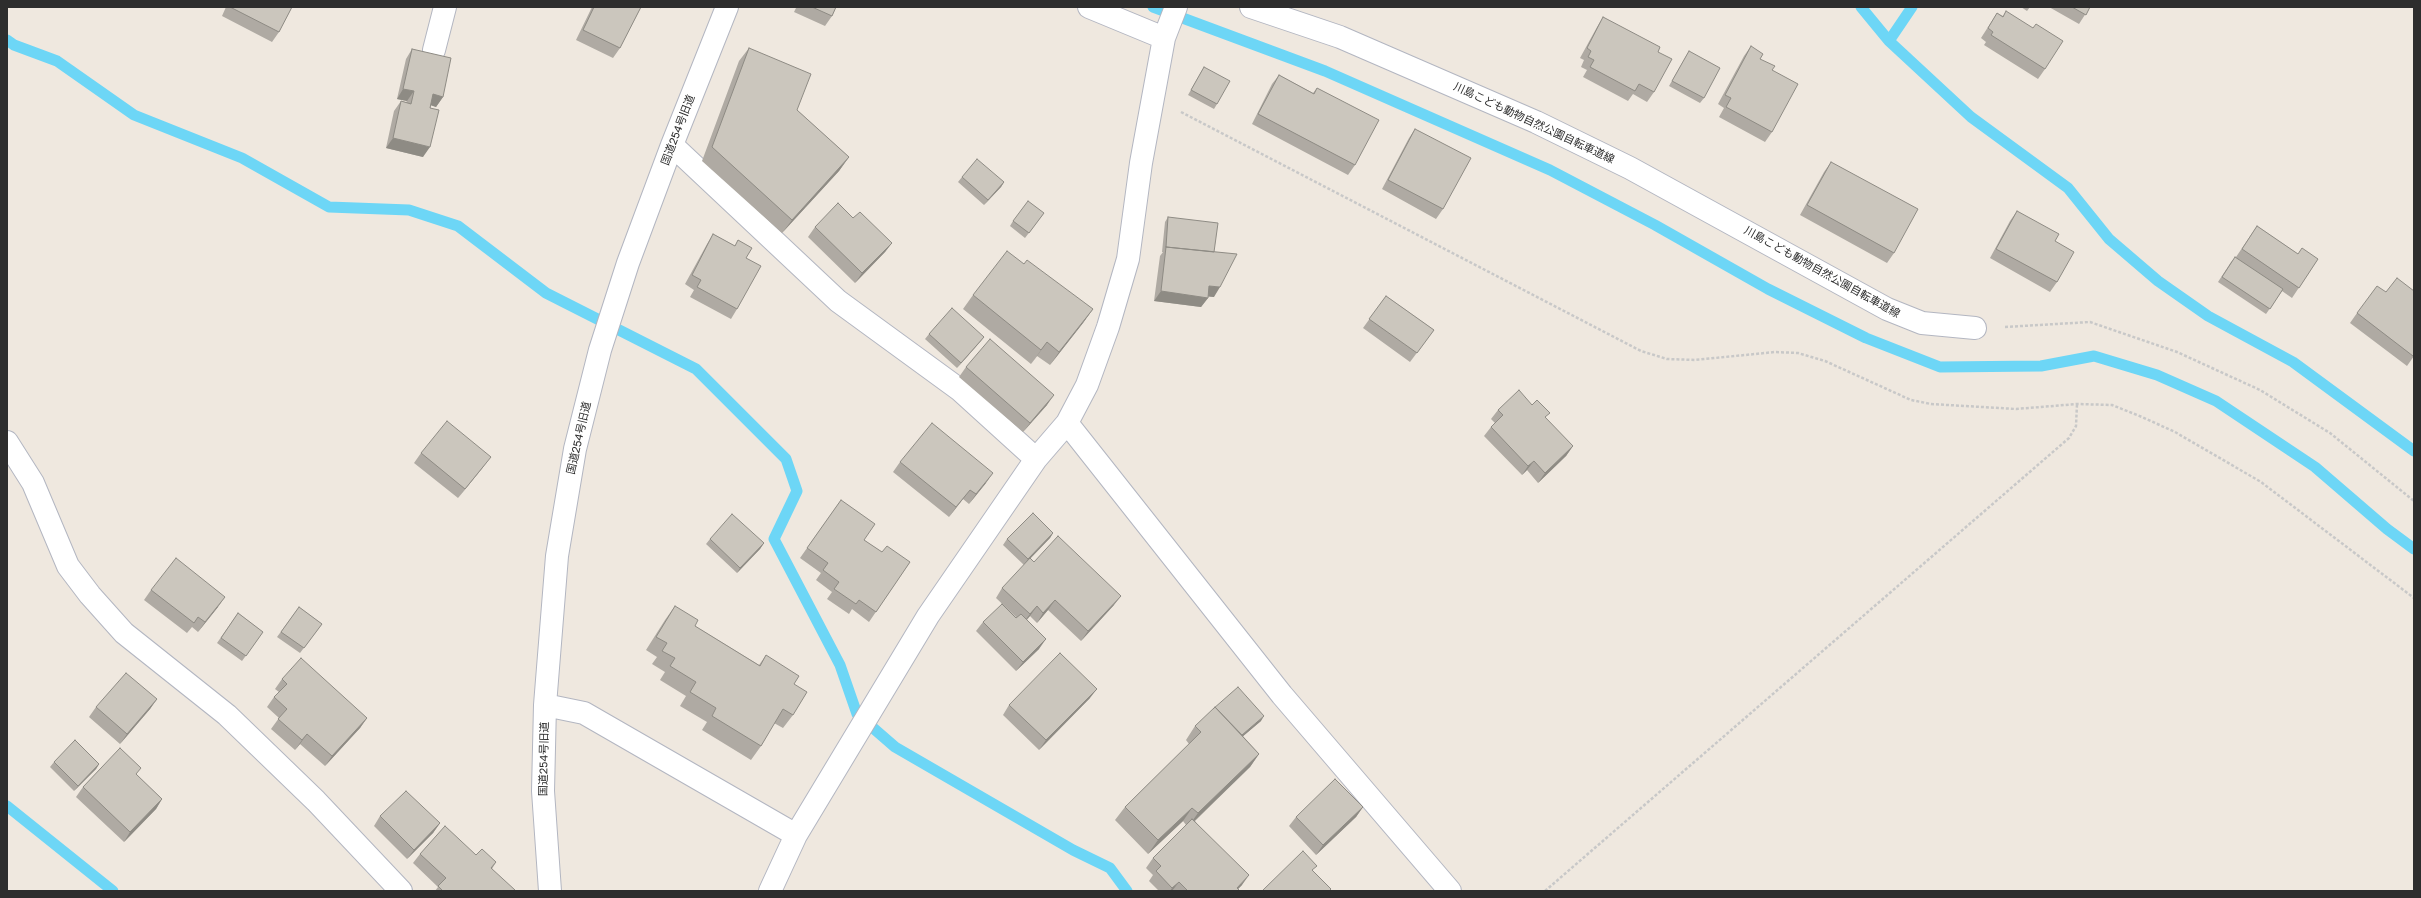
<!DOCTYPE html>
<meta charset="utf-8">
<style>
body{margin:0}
#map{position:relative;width:2421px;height:898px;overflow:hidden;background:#efe8df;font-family:"Golos Text",sans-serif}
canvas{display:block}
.frame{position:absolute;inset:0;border:8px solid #2d2d2d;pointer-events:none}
</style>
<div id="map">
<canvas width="2421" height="898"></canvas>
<div class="frame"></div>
</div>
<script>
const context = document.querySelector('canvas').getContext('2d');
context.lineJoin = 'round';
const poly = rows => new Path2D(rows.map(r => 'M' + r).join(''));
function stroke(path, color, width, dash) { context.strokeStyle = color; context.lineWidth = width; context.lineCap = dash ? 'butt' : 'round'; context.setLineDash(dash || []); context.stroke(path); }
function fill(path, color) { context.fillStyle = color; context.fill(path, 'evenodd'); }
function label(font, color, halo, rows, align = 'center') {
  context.font = font + ' "Golos Text","Noto Sans JP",sans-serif'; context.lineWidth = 3; context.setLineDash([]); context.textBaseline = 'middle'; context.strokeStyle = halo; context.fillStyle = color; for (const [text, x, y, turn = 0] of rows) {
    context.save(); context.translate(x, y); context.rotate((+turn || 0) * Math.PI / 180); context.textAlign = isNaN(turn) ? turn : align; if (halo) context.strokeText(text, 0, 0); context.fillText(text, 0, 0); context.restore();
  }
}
stroke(poly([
 [1153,7,1325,71,1550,170,1655,225,1768,289,1866,338,1940,367,2041,366,2094,356,2157,375,2216,401,2315,467,2387,529,2414,549],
 [1861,7,1889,41,1971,117,2068,188,2109,239,2158,281,2208,316,2293,362,2414,451],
 [7,40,14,45,57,61,134,115,242,158,329,207,409,210,458,226,546,293,696,369,786,459,797,491,774,539,840,665,857,714,895,747,1073,850,1110,868,1127,891],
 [1889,41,1912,7],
 [7,806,113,891]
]), '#6dd6f6', 11);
const minor = poly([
 [1089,7,1164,38],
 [1251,7,1340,37,1536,122,1630,168,1887,309,1922,323,1975,328],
 [434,50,445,7],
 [672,145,838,301,960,390,1036,459],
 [1067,423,1282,695,1450,891],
 [7,442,33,483,68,566,90,595,124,633,227,715,316,801,401,891],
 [545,705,584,713,796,835],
 [550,891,543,791,545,705,557,556,575,449,600,350,628,263,672,145,727,7],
 [770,891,796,835,928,616,1036,459,1067,423,1087,385,1108,327,1128,259,1141,163,1164,38,1176,7]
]);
stroke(minor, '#b3b6c1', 24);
stroke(poly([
 [1181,112,1641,351,1667,359,1695,360,1775,352,1798,353,1825,361,1911,400,1931,404,2016,409,2077,404,2112,405,2142,417,2175,432,2261,482,2414,598],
 [2005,327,2090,322,2177,352,2260,390,2330,433,2414,501],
 [1545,891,2069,438,2076,426,2077,404]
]), '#c8c8c8', 2.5, [3, 2]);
stroke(minor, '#fff', 22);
fill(poly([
 [226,7,292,7,279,32,272,42,222,16],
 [592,7,641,7,620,48,613,58,576,40],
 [793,7,836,7,832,16,825,26,794,12,796,8],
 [2021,7,2030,7,2027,11],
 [2049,7,2090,7,2079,24],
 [2006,11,2045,69,2038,79,1984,45,1986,42,1981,38,1997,13,2003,16],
 [1603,17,1658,52,1654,92,1647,102,1633,94,1628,101,1583,77,1587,70,1581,67,1584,60,1580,58,1597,27],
 [1751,46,1760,59,1772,70,1772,132,1765,142,1719,117,1724,108,1718,104,1744,56],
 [749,48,797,110,849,157,839,171,782,233,702,161,739,61],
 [412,49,443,97,436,107,431,105,423,157,386,148,394,111,401,101,406,102,407,101,397,99,406,59],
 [1689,51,1704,98,1700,103,1669,86,1686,56],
 [1204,67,1217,104,1214,109,1188,95,1201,72],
 [1279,75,1313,93,1317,88,1355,165,1348,175,1252,124,1272,84],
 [1415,129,1443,209,1436,219,1382,189,1409,138],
 [1831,162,1894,253,1887,263,1800,215,1824,172],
 [962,177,1004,182,1001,187,984,205,958,182],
 [2017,211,2055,241,2057,282,2050,292,1990,258,2010,221],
 [1044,213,1025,238,1010,226,1013,221],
 [1168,217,1214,252,1214,297,1208,296,1208,298,1201,307,1154,301,1160,256,1163,252,1162,252,1165,222],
 [853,218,892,243,885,252,855,283,808,237,815,227],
 [2257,226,2298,254,2318,259,2292,298,2282,291,2266,314,2218,282,2231,262,2236,257],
 [713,234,735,246,738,240,746,258,737,309,731,319,690,297,694,290,685,284,707,244],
 [1024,264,1093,309,1083,323,1050,365,1037,356,1031,364,963,309,973,295],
 [2414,291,2414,356,2407,366,2350,323,2357,313,2386,292],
 [1386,296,1434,330,1410,362,1363,328],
 [929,334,984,337,980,342,957,368,925,339],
 [966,367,1047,405,1023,432,959,377],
 [1532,405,1573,446,1566,456,1538,483,1527,470,1522,475,1484,436,1491,427,1495,423,1491,419,1498,410],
 [421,453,484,466,458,498,414,463],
 [900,462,986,483,969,504,963,499,949,517,893,472],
 [841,500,864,540,882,552,910,562,869,622,852,609,849,614,827,599,832,592,816,580,821,573,800,558],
 [1053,533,1050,538,1024,565,1003,545,1007,539],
 [710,539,764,543,760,549,737,573,706,544],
 [1034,562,1114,605,1081,641,1048,610,1037,623,1030,616,1027,620,1039,649,1016,671,976,631,983,622,1016,618,1017,618,996,598,1002,588],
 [151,590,218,607,198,632,192,627,187,633,144,600],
 [675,606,695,626,759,665,766,655,794,684,793,715,783,728,774,723,761,746,751,760,702,730,707,722,680,706,686,696,660,680,665,672,652,664,657,657,646,650,665,620],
 [299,607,322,624,300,653,277,637],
 [238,613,263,632,242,661,217,643],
 [282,679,367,718,360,728,325,766,300,744,295,750,271,729,279,718,267,707,274,697,279,692,275,689],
 [1090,698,1039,750,1003,715,1009,705],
 [157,699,150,709,120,744,89,717,96,707],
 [1261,721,1243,736,1259,754,1250,767,1195,821,1242,885,1238,889,1240,891,1159,891,1149,881,1153,875,1146,868,1153,858,1186,825,1183,821,1148,854,1115,820,1125,807,1189,744,1186,740,1195,726],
 [54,762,99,764,96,769,74,791,50,767],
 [137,775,162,799,156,809,124,842,76,797,83,787],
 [1363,807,1356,817,1316,855,1289,826,1296,817],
 [380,816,440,823,433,833,407,859,374,826],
 [420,854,476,855,496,862,492,869,514,891,435,891,438,887,413,863]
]), '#afaaa3');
fill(poly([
 [403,89,414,91,407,101,397,99],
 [433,94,443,97,436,107,427,104],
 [393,138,430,147,423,157,386,148],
 [849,157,839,171,782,233,792,220],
 [1004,182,1001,187,984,205,988,200],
 [892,243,885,252,855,283,862,273],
 [1209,286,1220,287,1214,297,1202,296],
 [1161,291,1208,298,1201,307,1154,301],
 [1093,309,1083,323,1050,365,1059,352],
 [984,337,980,342,957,368,961,363],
 [1047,342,1037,356,1031,364,1041,350],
 [1054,395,1047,405,1023,432,1030,423],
 [1573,446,1566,456,1538,483,1545,473],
 [491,457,484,466,458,498,465,489],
 [1534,461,1527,470,1522,475,1528,466],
 [993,473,986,483,969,504,976,494],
 [970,490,949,517,956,507],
 [1053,533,1050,538,1024,565,1028,559],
 [764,543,760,549,737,573,740,568],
 [1121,596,1114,605,1081,641,1088,631],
 [225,597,218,607,198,632,205,622],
 [1055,600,1048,610,1037,623,1043,613],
 [1037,606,1030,616,1023,623,1030,614],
 [1046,639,1039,649,1016,671,1023,662],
 [1097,689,1090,698,1039,750,1046,740],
 [157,699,150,709,120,744,127,734],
 [1264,716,1261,721,1235,743,1239,738],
 [367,718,360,728,325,766,332,756],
 [307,734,300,744,295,750,302,740],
 [1259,754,1250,767,1188,827,1198,813],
 [99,764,96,769,74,791,78,786],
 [162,799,156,809,124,842,130,832],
 [1363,807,1356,817,1316,855,1323,845],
 [1192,808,1183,821,1148,854,1158,840],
 [440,823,433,833,407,859,414,850],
 [1249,875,1242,885,1236,891,1237,888],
 [1179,882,1172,891,1170,891,1172,888]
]), '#8e8b84');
const building = poly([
 [230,7,292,7,279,32,230,7],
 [594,7,641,7,620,48,583,30,594,7],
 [812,7,836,7,832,16,812,7],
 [2072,7,2090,7,2086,15,2072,7],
 [2006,11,2033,28,2036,24,2063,41,2045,69,1991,35,1993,32,1988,28,1997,13,2003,17,2006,11],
 [1603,17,1660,47,1658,52,1672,59,1654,92,1639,84,1635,91,1590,67,1594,60,1588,57,1591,51,1587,48,1603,17],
 [1751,46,1763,54,1760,59,1775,66,1772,70,1798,84,1772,132,1726,107,1731,98,1725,95,1751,46],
 [749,48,811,74,797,110,849,157,792,220,712,147,749,48],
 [412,49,451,58,443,97,433,94,430,108,439,110,430,147,393,138,401,101,411,104,414,91,403,89,412,49],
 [1689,51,1720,68,1704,98,1672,81,1689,51],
 [1204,67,1230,81,1217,104,1191,90,1204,67],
 [1279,75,1314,94,1317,88,1379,120,1355,165,1258,114,1279,75],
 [1415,129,1471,158,1443,209,1388,180,1415,129],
 [977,159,1004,182,988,200,962,177,977,159],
 [1831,162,1918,209,1894,253,1807,205,1831,162],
 [1028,201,1044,213,1029,233,1013,221,1028,201],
 [838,203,853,218,860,212,892,243,862,273,815,227,838,203],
 [2017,211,2059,234,2055,241,2074,252,2057,282,1996,249,2017,211],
 [1168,217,1218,223,1214,252,1166,247,1168,217],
 [2257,226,2298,254,2302,248,2318,259,2299,288,2242,249,2257,226],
 [713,234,735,246,738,240,752,248,746,258,761,266,737,309,697,287,701,280,692,275,713,234],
 [1166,247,1237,254,1220,287,1209,286,1208,298,1161,291,1166,247],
 [1007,251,1024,264,1027,260,1093,309,1059,352,1047,342,1041,350,973,295,1007,251],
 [2235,257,2283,289,2270,309,2222,277,2235,257],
 [2397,278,2414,291,2414,356,2413,356,2357,313,2377,286,2386,292,2397,278],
 [1386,296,1434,330,1417,353,1369,319,1386,296],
 [952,308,984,337,961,363,929,334,952,308],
 [990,339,1054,395,1030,423,966,367,990,339],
 [1519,390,1532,405,1537,400,1550,413,1545,417,1573,446,1545,473,1534,461,1528,466,1491,427,1503,415,1498,410,1519,390],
 [447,421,491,457,465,489,421,453,447,421],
 [932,423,993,473,976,494,970,490,956,507,900,462,932,423],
 [841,500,875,524,864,540,882,552,887,546,910,562,876,612,859,600,856,604,834,589,839,582,823,570,828,563,807,548,841,500],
 [1033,513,1053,533,1028,559,1007,539,1033,513],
 [732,514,764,543,740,568,710,539,732,514],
 [1058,536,1121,596,1088,631,1055,600,1043,613,1037,606,1030,614,1002,588,1030,558,1034,562,1058,536],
 [176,558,225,597,205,622,198,617,194,623,151,590,176,558],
 [1002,604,1016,618,1021,614,1046,639,1023,662,983,622,1002,604],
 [675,606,698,620,695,626,760,666,766,655,799,676,794,684,807,692,793,715,783,709,761,746,712,716,716,708,690,692,696,682,670,666,675,658,662,651,667,643,656,637,675,606],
 [299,607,322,624,304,648,281,632,299,607],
 [238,613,263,632,246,656,221,638,238,613],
 [1060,653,1097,689,1046,740,1009,705,1060,653],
 [301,658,367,718,332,756,307,734,302,740,278,719,287,709,274,697,287,684,282,679,301,658],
 [126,673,157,699,127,734,96,707,126,673],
 [1238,687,1264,716,1242,735,1215,707,1213,709,1238,687],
 [1215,707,1259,754,1198,813,1192,808,1158,840,1125,807,1201,732,1195,726,1215,707],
 [75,740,99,764,78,786,54,762,75,740],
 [120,748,141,768,136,774,162,799,130,832,83,787,120,748],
 [1335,779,1363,807,1323,845,1296,817,1335,779],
 [406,791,440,823,414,850,380,816,406,791],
 [1192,819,1249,875,1237,888,1240,891,1188,891,1179,882,1172,888,1156,871,1161,866,1153,858,1192,819],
 [445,826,476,855,482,849,496,862,491,868,515,890,514,891,443,891,438,886,446,878,420,854,445,826],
 [1303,851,1317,866,1312,870,1331,889,1329,891,1262,891,1303,851]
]);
fill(building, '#cbc6bd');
stroke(building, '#8e8b84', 1);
label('11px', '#2d2d2d', '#fff', [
 ["川島こども動物自然公園自転車道線",1534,123,25],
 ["国道254号旧道",678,130,-69],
 ["川島こども動物自然公園自転車道線",1822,272,29],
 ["国道254号旧道",579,438,-77],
 ["国道254号旧道",544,759,-89]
]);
</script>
